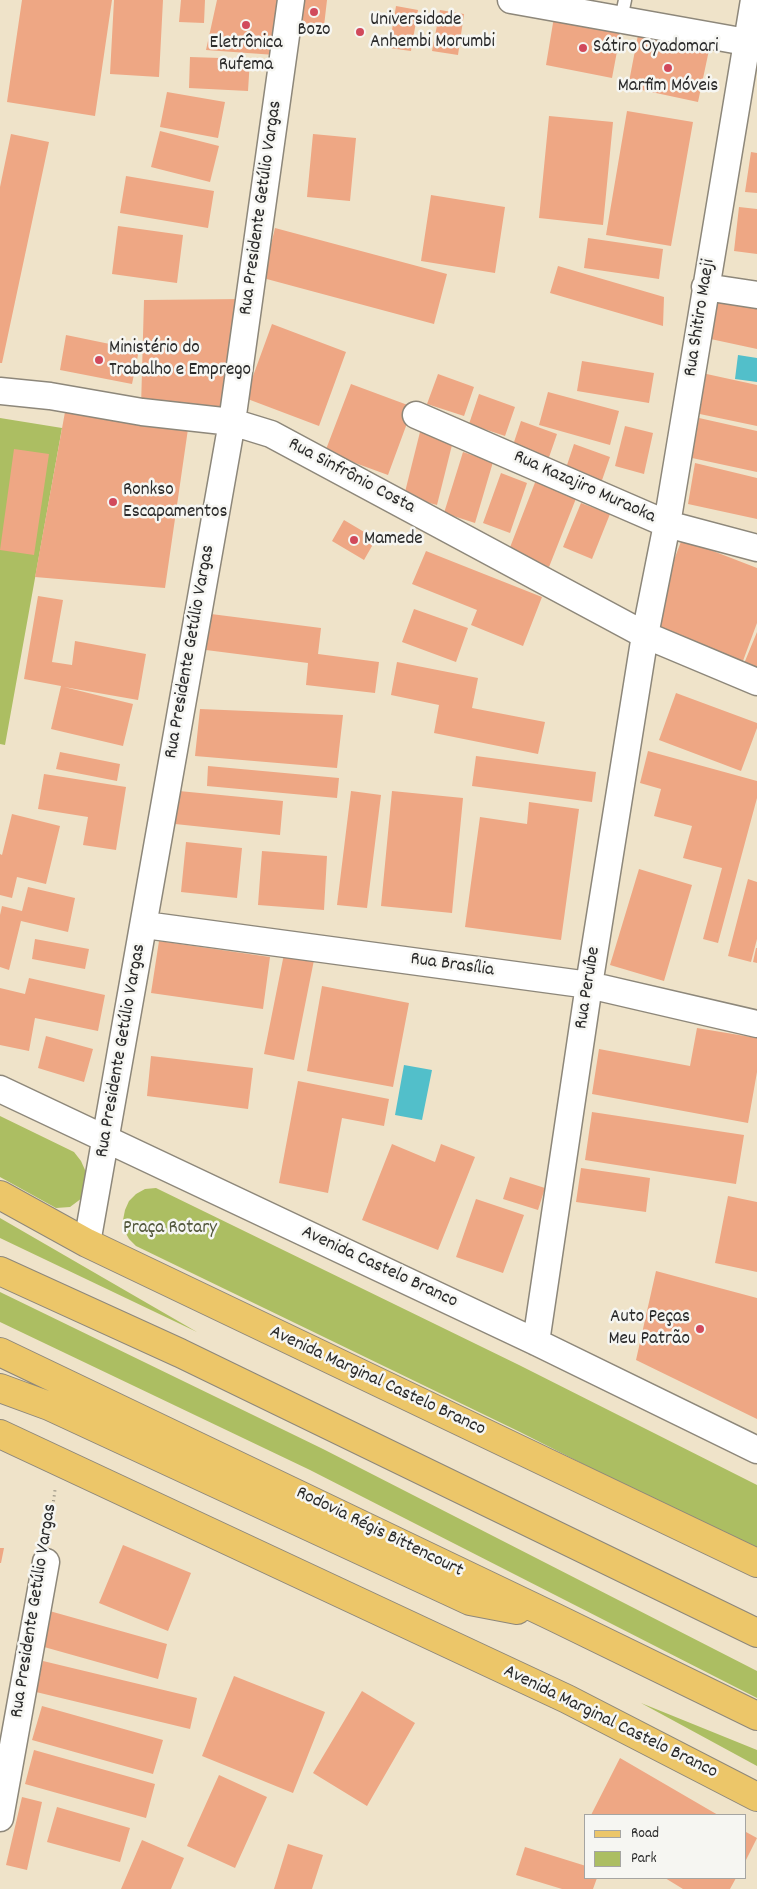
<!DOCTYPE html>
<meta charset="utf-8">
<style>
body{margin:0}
#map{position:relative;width:757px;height:1889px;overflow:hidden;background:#efe3c9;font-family:Dekko,sans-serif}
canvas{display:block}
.legend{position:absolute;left:584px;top:1814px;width:162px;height:65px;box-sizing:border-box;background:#f6f6f2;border:1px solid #a5a5a2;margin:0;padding:6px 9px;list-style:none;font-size:15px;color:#2b2b2b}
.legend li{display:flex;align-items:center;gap:10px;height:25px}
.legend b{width:25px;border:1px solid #a5a5a2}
</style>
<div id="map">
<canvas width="757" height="1889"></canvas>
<ul class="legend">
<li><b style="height:6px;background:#ecc669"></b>Road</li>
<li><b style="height:14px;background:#acbe62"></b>Park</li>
</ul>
</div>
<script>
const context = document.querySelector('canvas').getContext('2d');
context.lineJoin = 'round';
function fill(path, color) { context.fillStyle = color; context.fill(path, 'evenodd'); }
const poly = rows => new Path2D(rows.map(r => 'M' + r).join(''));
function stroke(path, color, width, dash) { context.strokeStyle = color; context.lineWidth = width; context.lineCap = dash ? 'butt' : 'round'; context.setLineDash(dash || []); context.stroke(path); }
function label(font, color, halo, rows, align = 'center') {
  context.font = font + ' Dekko,sans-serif'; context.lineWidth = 5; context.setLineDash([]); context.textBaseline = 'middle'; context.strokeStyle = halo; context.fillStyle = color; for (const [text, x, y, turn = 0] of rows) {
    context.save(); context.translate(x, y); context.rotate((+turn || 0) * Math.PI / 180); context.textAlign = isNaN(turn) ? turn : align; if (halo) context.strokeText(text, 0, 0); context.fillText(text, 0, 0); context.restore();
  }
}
fill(poly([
 [0,418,62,428,5,745,0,744],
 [0,1116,74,1152,81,1161,85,1170,86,1181,82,1198,70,1207,56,1208,0,1177],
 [156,1188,519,1365,757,1485,757,1552,520,1432,136,1246,129,1239,124,1230,123,1220,125,1210,129,1201,136,1194,145,1189],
 [0,1218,197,1332,0,1238],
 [0,1292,323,1449,757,1671,757,1698,310,1470,0,1322],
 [641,1703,757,1750,757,1766]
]), '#acbe62');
fill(poly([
 [738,355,757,358,757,382,735,379],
 [404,1065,432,1070,422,1120,395,1115]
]), '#52bfca');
fill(poly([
 [22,0,112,0,95,116,7,102],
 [114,0,163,0,159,77,110,74],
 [181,0,205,0,204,23,179,22],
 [217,0,285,0,275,55,206,50],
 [304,0,327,0,324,26,301,23],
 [396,6,418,10,411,51,389,48],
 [440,10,464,14,458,55,432,51],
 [554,17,621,30,612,78,546,65],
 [638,35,709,50,698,102,628,87],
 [190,57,250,59,248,91,189,88],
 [167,92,225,102,218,138,160,127],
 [627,111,693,122,671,246,606,235],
 [549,116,613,122,603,225,539,218],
 [160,131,219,146,210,182,151,167],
 [11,134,49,142,2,363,0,363,0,187],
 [313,134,356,138,350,201,307,197],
 [751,152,757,153,757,193,745,192],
 [126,176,214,191,208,228,120,213],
 [431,195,505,207,495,273,421,261],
 [739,207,757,209,757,254,734,251],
 [118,226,183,235,177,283,112,274],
 [275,228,447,274,434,324,263,278],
 [588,238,663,249,659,279,584,268],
 [558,266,664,297,663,326,550,293],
 [713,298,757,308,757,349,706,338],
 [244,299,225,418,141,407,144,300],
 [272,324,346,352,319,426,245,398],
 [66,335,139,350,132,384,60,370],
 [582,361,654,373,649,403,577,391],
 [702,373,757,385,757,426,695,413],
 [438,374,474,387,464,416,427,404],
 [351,384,413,407,388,475,325,452],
 [548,392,619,411,610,445,539,425],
 [479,394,515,407,505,436,469,424],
 [67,401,189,422,165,588,35,577],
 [699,418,757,431,757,472,692,458],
 [521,421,557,434,547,463,511,451],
 [625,426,653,433,644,474,615,466],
 [420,432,453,441,437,505,404,496],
 [574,444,610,457,600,486,564,474],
 [14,449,49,454,34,555,0,550],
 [463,452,493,462,475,523,444,513],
 [695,463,757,478,757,519,688,504],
 [501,473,527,483,510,533,483,523],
 [536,480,577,496,549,567,509,550],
 [581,503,610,514,592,559,563,547],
 [344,520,376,539,364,560,332,541],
 [682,539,757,568,757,623,740,669,646,633],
 [426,551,542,597,523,646,471,625,477,610,412,584],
 [38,596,63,600,52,662,72,665,75,641,146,654,138,700,64,687,133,704,123,746,51,729,61,686,24,679],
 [414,609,468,628,456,662,402,642],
 [211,614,321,628,318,654,379,662,375,693,306,685,308,663,206,650],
 [757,632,757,672,743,666],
 [397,662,478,678,472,708,545,722,538,754,434,733,439,705,391,695],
 [676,693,757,723,757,728,741,771,659,740],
 [200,709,343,715,337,768,195,756],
 [648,751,757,781,757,798,718,943,703,939,722,868,683,858,692,826,654,816,661,789,640,783],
 [60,752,120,764,117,781,56,769],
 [476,756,596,772,592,802,472,786],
 [208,766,339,778,337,798,207,786],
 [44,774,126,787,116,850,83,845,88,817,38,809],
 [179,791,283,801,280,835,175,824],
 [351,791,381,795,367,908,337,905],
 [392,791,463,798,452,913,381,906],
 [529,802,579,809,561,940,465,927,480,817,527,824],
 [12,814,60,826,46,884,17,877,12,898,0,895,0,854,2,855],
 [186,842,242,848,237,898,181,892],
 [262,851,327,856,324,910,258,905],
 [639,869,692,885,664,981,610,965],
 [748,879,757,882,757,939,751,962,728,956],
 [28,887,75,898,68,932,21,921,9,970,0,967,0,915,2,906,22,911],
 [35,939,89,949,85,969,32,959],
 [159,941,270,957,263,1009,151,993],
 [756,948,757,948,757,963,753,962],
 [284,954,314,960,294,1060,264,1054],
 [29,978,105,995,98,1031,35,1018,29,1051,0,1045,0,988,25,994],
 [322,986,409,1003,393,1087,307,1071],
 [697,1028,757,1038,757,1072,748,1123,592,1094,599,1049,690,1066],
 [46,1036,93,1049,84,1082,38,1068],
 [151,1056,253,1068,248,1109,147,1096],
 [298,1081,389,1099,384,1126,342,1118,328,1193,279,1183],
 [592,1112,744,1135,736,1184,585,1160],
 [392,1144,435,1162,441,1144,475,1157,438,1250,362,1220],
 [581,1168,650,1178,646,1212,576,1202],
 [510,1177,545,1188,538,1210,503,1199],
 [728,1196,757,1202,757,1272,715,1263],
 [476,1199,524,1215,503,1273,456,1257],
 [656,1271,757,1298,757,1419,636,1360],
 [123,1545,191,1573,168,1631,99,1603],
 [0,1548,4,1548,1,1563,0,1563],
 [46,1610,167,1644,158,1679,37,1645],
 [43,1661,197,1698,190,1729,36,1692],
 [234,1676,325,1712,293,1793,202,1756],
 [362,1691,415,1723,367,1806,313,1773],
 [42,1706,163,1740,153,1774,32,1740],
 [34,1750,155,1784,146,1818,25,1784],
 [620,1758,718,1815,591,1815],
 [219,1775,267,1797,235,1868,187,1846],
 [22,1797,42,1802,27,1870,6,1865],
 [57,1807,130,1828,120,1862,47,1842],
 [746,1832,757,1838,746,1860],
 [142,1840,184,1858,171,1889,121,1889],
 [288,1844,323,1855,312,1889,274,1889],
 [525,1847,586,1866,586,1878,597,1878,593,1889,562,1889,516,1875],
 [665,1878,736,1878,730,1889,683,1889]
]), '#eea784');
const lane = poly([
 [621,19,625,0]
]);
const street = poly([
 [511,0,757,44],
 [705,287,757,295],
 [0,391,50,396,142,412,232,422,271,434,645,635,757,682],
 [416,415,667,524,757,548],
 [145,925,589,985,757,1024],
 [0,1089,536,1342,757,1450],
 [87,1243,232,422,291,0],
 [536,1342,589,985,645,635,667,524,754,0],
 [0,1818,46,1562]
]);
const primary = poly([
 [0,1195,87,1243,757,1563],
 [0,1434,567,1699,757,1797]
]);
const highway = poly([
 [0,1271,180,1353,757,1633],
 [0,1352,556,1618,757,1716],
 [0,1388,49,1406,470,1601,517,1610]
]);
stroke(lane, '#8d877a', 15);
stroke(street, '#8d877a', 29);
stroke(primary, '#8d877a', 30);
stroke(highway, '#8d877a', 30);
stroke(poly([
 [49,1536,55,1490]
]), '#8d877a', 3, [1, 4]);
stroke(lane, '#fff', 12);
stroke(street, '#fff', 26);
stroke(primary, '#ecc669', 28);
stroke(highway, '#ecc669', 28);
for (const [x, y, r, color] of [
 [314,12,5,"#d1495b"],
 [246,25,5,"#d1495b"],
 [360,32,5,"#d1495b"],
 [583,48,5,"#d1495b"],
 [668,68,5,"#d1495b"],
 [99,360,5,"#d1495b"],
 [113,502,5,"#d1495b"],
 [354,540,5,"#d1495b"],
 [700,1329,5,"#d1495b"]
]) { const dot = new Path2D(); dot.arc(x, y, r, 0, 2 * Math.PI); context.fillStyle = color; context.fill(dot); stroke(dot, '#f6f6f2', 2); }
label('19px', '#2b2b2b', '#f6f6f2', [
 ["Universidade",370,21],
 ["Anhembi Morumbi",370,43],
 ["Bozo",314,31,"center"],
 ["Eletrônica",246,44,"center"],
 ["Rufema",246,66,"center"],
 ["Sátiro Oyadomari",593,48],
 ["Marfim Móveis",668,87,"center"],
 ["Ministério do",109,349],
 ["Trabalho e Emprego",109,371],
 ["Ronkso",123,491],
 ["Escapamentos",123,513],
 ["Mamede",364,540],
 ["Auto Peças",690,1318,"right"],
 ["Meu Patrão",690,1340,"right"]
], 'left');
label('19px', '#2b2b2b', '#f6f6f2', [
 ["Rua Presidente Getúlio Vargas",262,208,-82],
 ["Rua Shitiro Maeji",701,318,-81],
 ["Rua Sinfrônio Costa",351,477,28],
 ["Rua Kazajiro Muraoka",584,488,24],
 ["Rua Presidente Getúlio Vargas",191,652,-80],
 ["Rua Brasília",452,966,8],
 ["Rua Peruíbe",589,988,-81],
 ["Rua Presidente Getúlio Vargas",122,1051,-80],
 ["Avenida Castelo Branco",379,1268,25],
 ["Avenida Marginal Castelo Branco",377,1382,25],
 ["Rodovia Régis Bittencourt",379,1533,26],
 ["Rua Presidente Getúlio Vargas",35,1611,-81],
 ["Avenida Marginal Castelo Branco",610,1723,26]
]);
label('19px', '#52573c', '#f6f6f2', [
 ["Praça Rotary",170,1229]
]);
</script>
